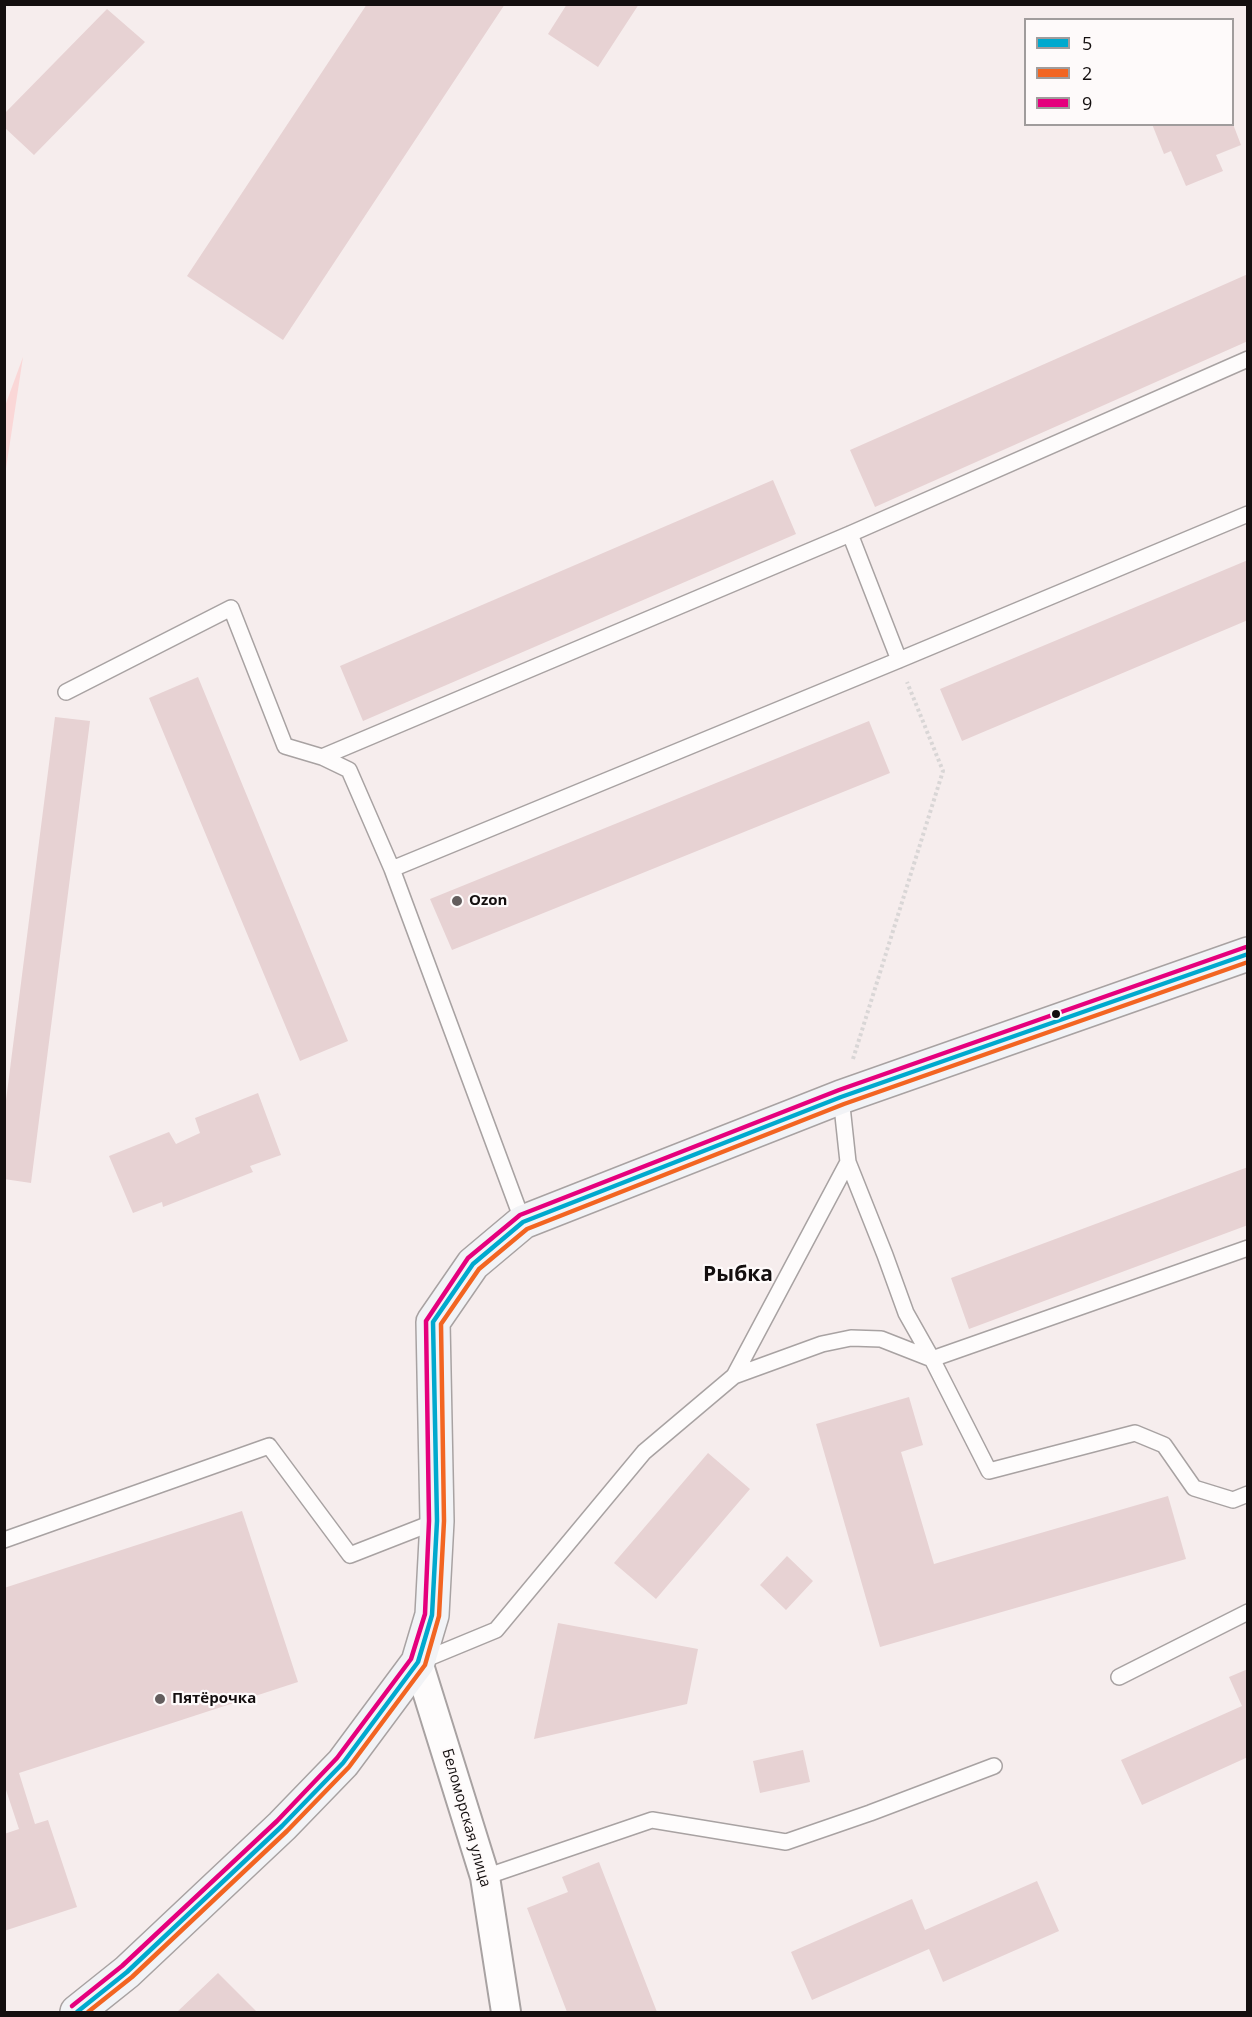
<!DOCTYPE html>
<meta charset="utf-8">
<style>
body{margin:0}
#map{position:relative;width:1252px;height:2017px;overflow:hidden;background:#f6eded;font-family:"Open Sans",sans-serif}
canvas{display:block}
.frame{position:absolute;inset:0;border:6px solid #140f0f;pointer-events:none}
.legend{position:absolute;left:1024px;top:18px;width:210px;height:108px;box-sizing:border-box;background:#fefafa;border:2px solid #a09c9c;margin:0;padding:8px 10px;list-style:none;font-size:18px;color:#140f0f}
.legend li{display:flex;align-items:center;gap:12px;height:30px}
.legend b{width:30px;border:2px solid #a09c9c}
</style>
<div id="map">
<canvas width="1252" height="2017"></canvas>
<div class="frame"></div>
<ul class="legend">
<li><b style="height:8px;background:#00a9ce"></b>5</li>
<li><b style="height:8px;background:#f26522"></b>2</li>
<li><b style="height:8px;background:#e5007d"></b>9</li>
</ul>
</div>
<script>
const context = document.querySelector('canvas').getContext('2d');
context.lineJoin = 'round';
function fill(path, color) { context.fillStyle = color; context.fill(path, 'evenodd'); }
const poly = rows => new Path2D(rows.map(r => 'M' + r).join(''));
function stroke(path, color, width, dash) { context.strokeStyle = color; context.lineWidth = width; context.lineCap = dash ? 'butt' : 'round'; context.setLineDash(dash || []); context.stroke(path); }
function label(font, color, halo, rows, align = 'center') {
  context.font = font + ' "Open Sans",sans-serif'; context.lineWidth = 4.5; context.setLineDash([]); context.textBaseline = 'middle'; context.strokeStyle = halo; context.fillStyle = color; for (const [text, x, y, turn = 0] of rows) {
    context.save(); context.translate(x, y); context.rotate((+turn || 0) * Math.PI / 180); context.textAlign = isNaN(turn) ? turn : align; if (halo) context.strokeText(text, 0, 0); context.fillText(text, 0, 0); context.restore();
  }
}
fill(poly([
 [23,357,5,475,5,406]
]), '#fad7d7');
fill(poly([
 [367,4,505,4,283,340,187,276],
 [567,4,639,4,598,67,548,34],
 [107,9,145,42,34,155,4,127,4,114],
 [1152,124,1233,124,1241,145,1216,155,1223,171,1186,186,1171,151,1164,154],
 [1248,274,1248,341,875,507,850,450],
 [773,480,796,534,363,721,340,666],
 [1248,560,1248,620,962,741,940,689],
 [198,677,348,1041,300,1061,149,698],
 [55,717,90,721,31,1183,4,1179,4,1116],
 [869,721,890,773,452,950,430,899],
 [258,1093,281,1155,250,1166,253,1172,163,1207,162,1202,133,1213,109,1156,169,1132,176,1144,200,1133,195,1118],
 [1248,1167,1248,1225,969,1329,951,1278],
 [909,1397,923,1445,901,1452,934,1564,1168,1496,1186,1559,880,1647,816,1424],
 [708,1453,750,1489,656,1599,614,1563],
 [242,1511,298,1682,19,1773,35,1824,48,1820,77,1907,4,1931,4,1834,19,1829,4,1784,4,1588],
 [787,1556,813,1581,786,1610,760,1585],
 [558,1623,698,1649,687,1704,534,1739],
 [1248,1669,1248,1757,1142,1805,1121,1760,1242,1706,1229,1677],
 [803,1750,810,1782,760,1793,753,1761],
 [599,1862,657,2012,567,2012,527,1908,568,1892,562,1877],
 [1037,1881,1059,1931,943,1982,929,1949,812,2000,791,1952,912,1899,925,1930],
 [218,1973,257,2012,177,2012]
]), '#e7d2d3');
const lane = poly([
 [850,534,899,660],
 [66,692,231,608,285,746,322,757,349,770,392,869,523,1222],
 [322,757,850,534,1248,359],
 [392,869,899,660,1248,514],
 [848,1162,885,1255,906,1313,932,1359,989,1471,1135,1433,1164,1445,1194,1488,1233,1500,1248,1494],
 [734,1376,822,1344,851,1338,881,1339,932,1359,1248,1248],
 [4,1540,269,1446,350,1555,437,1521],
 [421,1661,496,1630,644,1452,734,1376,848,1162,841,1097],
 [1119,1677,1248,1612],
 [485,1877,652,1820,786,1842,870,1813,994,1766]
]);
const street = poly([
 [418,1662,485,1877,506,2012]
]);
const secondary = poly([
 [77,2012,127,1972,282,1826,343,1763,418,1662,432,1615,437,1521,433,1322,473,1264,523,1222,841,1097,1248,954]
]);
stroke(lane, '#a8a2a2', 18);
stroke(street, '#a8a2a2', 32);
stroke(secondary, '#a8a2a2', 36);
stroke(poly([
 [853,1059,943,771,907,682]
]), '#d9d6d6', 4, [3, 3]);
stroke(lane, '#fefcfc', 15);
stroke(street, '#fefcfc', 28);
stroke(secondary, '#f2f3f6', 33);
stroke(poly([
 [77,2012,127,1972,282,1826,343,1763,418,1662,432,1615,437,1521,433,1322,473,1264,523,1222,841,1097,1248,954]
]), '#00a9ce', 4.5);
stroke(poly([
 [88,2012,132,1977,287,1831,349,1767,425,1665,439,1616,444,1521,441,1324,479,1269,527,1229,844,1104,1248,962]
]), '#f26522', 4.5);
stroke(poly([
 [72,2006,122,1966,277,1821,337,1758,411,1659,425,1614,429,1521,426,1321,468,1258,520,1215,839,1090,1246,947]
]), '#e5007d', 4.5);
for (const [x, y, r, color] of [
 [457,901,6,"#635d5d"],
 [1056,1014,5,"#140f0f"],
 [160,1699,6,"#635d5d"]
]) { const dot = new Path2D(); dot.arc(x, y, r, 0, 2 * Math.PI); context.fillStyle = color; context.fill(dot); stroke(dot, '#fefafa', 2); }
label('bold 15px', '#140f0f', '#fefafa', [
 ["Ozon",469,901],
 ["Пятёрочка",172,1699]
], 'left');
label('15px', '#140f0f', '#fefafa', [
 ["Беломорская улица",466,1818,74]
]);
label('bold 21px', '#140f0f', '#fefafa', [
 ["Рыбка",738,1275]
]);
</script>
